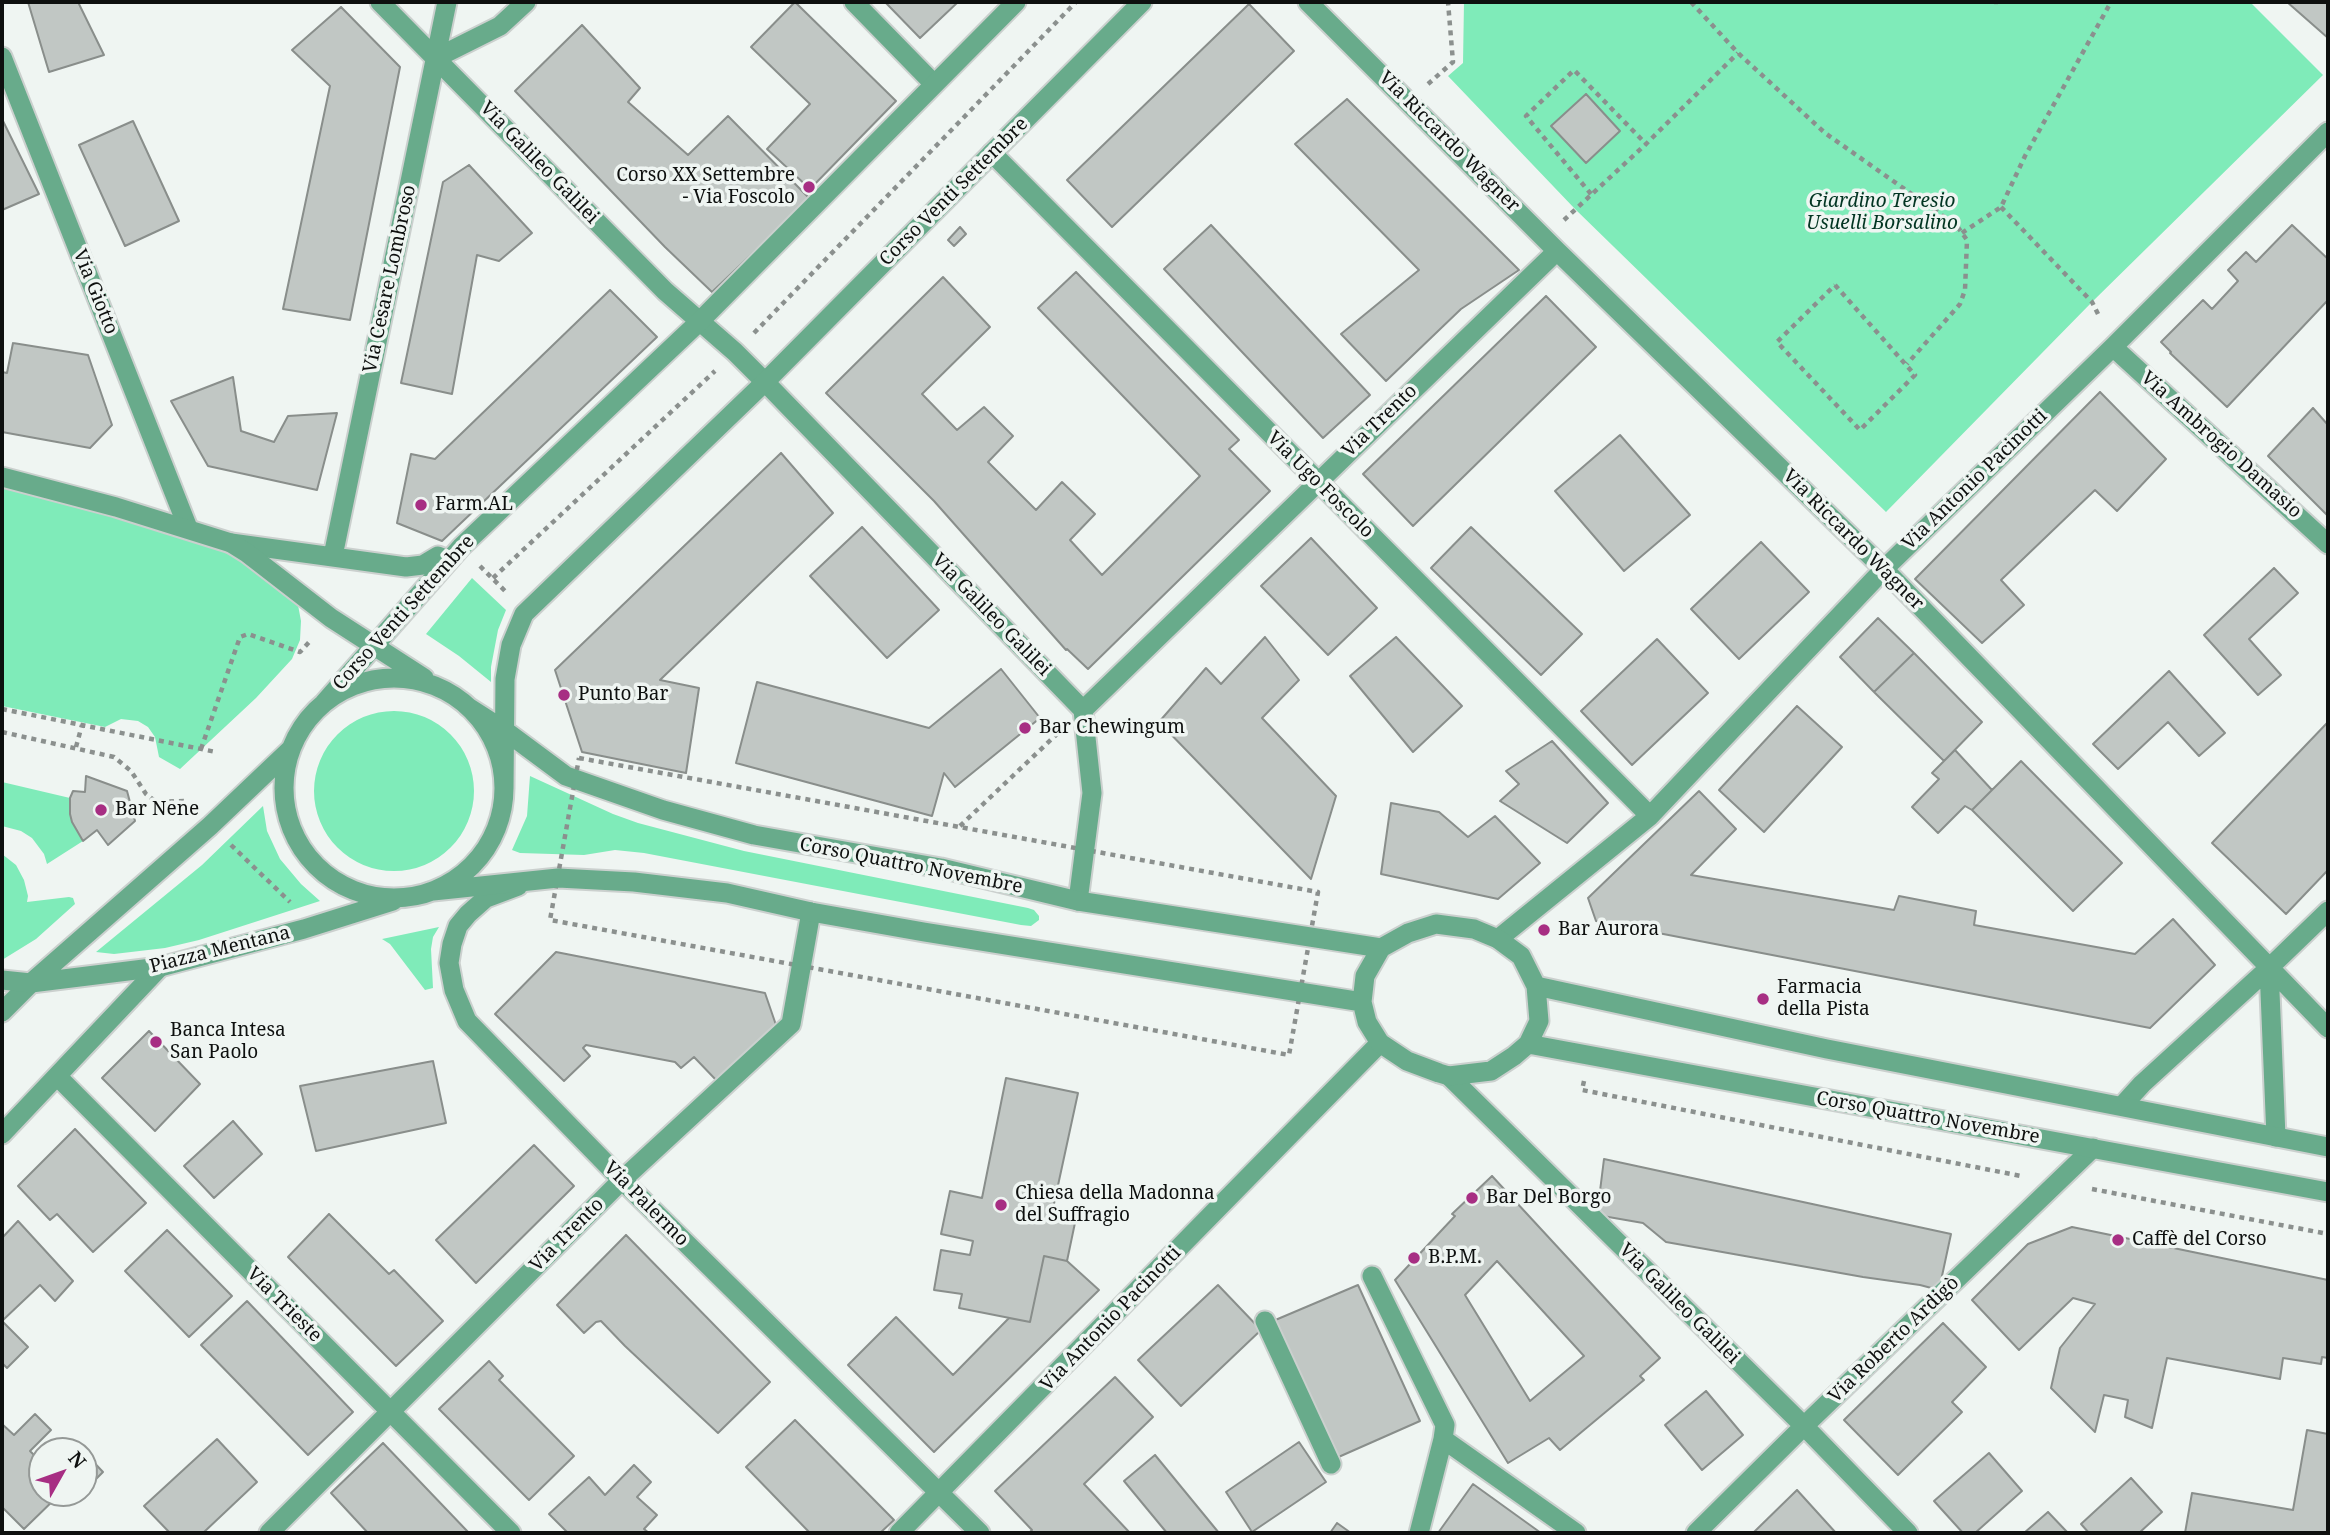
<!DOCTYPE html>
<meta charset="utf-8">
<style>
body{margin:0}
#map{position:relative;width:2330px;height:1535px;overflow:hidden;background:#eff5f2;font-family:"Noto Serif",serif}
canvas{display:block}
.frame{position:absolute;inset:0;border:4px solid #0e100f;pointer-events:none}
.north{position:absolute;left:28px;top:1437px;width:70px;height:70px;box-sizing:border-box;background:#eff5f2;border:2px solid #959997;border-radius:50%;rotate:50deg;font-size:19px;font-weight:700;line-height:28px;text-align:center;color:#0e100f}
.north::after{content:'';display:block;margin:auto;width:24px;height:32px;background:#a72e83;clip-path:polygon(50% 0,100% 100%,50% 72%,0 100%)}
</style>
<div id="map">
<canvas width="2330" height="1535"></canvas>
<div class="frame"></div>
<div class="north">N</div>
</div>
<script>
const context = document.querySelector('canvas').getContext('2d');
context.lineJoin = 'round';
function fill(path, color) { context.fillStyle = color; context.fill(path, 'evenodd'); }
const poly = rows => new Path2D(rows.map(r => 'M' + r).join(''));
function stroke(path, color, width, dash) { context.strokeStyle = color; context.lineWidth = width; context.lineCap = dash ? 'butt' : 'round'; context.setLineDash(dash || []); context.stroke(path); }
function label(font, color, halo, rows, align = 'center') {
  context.font = font + ' "Noto Serif",serif'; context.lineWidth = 7; context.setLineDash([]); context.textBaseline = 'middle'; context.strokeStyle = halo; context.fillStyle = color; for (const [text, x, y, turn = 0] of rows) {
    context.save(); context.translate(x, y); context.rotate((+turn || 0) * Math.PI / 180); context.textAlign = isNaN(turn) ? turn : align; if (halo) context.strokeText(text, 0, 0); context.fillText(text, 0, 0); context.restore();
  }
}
fill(poly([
 [1464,2,2250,2,2323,75,2092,302,1886,512,1575,209,1448,76,1463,63],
 [2,487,230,549,292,591,298,605,301,621,300,640,292,659,256,698,180,769,159,757,155,737,148,727,138,721,121,719,105,727,2,706],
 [472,578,506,610,498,630,491,667,491,682,459,656,426,634],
 '314 791a80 80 0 1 1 160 0a80 80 0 1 1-160 0Z',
 [530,776,613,814,638,823,744,851,1028,908,1034,910,1039,916,1039,920,1031,926,1021,925,644,853,615,850,584,855,520,853,512,850,527,816],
 [2,782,70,798,70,814,72,822,83,841,47,864,44,854,32,838,21,831,2,826],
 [263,806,267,831,280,859,301,884,320,901,199,940,165,948,114,954,96,952,202,865],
 [2,854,16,865,24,880,28,896,27,902,69,897,73,898,75,904,36,939,2,960],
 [439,927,433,937,431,949,433,988,425,990,390,944,382,939]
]), '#7febb9');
const building = poly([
 [28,2,78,2,104,55,49,72,28,2],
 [795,2,896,101,810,189,767,149,810,104,751,47,795,2],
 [885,2,958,2,920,38,885,2],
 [2287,2,2328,2,2328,38,2287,2],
 [1249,4,1294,51,1112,227,1067,180,1249,4],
 [341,7,400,67,350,320,283,309,330,86,292,50,341,7],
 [582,25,640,88,628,102,688,155,728,116,810,199,712,292,665,247,515,91,582,25],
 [1586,94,1620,131,1586,163,1551,126,1586,94],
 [1347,99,1519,270,1461,309,1386,381,1341,334,1419,270,1295,144,1347,99],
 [2,119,39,194,2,210,2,119],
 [133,121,179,221,125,246,79,145,133,121],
 [469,165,532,233,499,261,477,255,452,394,401,383,443,182,469,165],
 [1211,225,1370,395,1323,438,1164,269,1211,225],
 [2292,225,2328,259,2328,300,2227,407,2170,353,2171,352,2161,342,2203,300,2212,309,2238,281,2228,270,2246,252,2256,262,2292,225],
 [960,227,966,234,954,246,948,240,960,227],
 [1076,272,1239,440,1229,449,1270,491,1088,669,1067,649,1066,650,934,501,826,393,943,277,990,327,922,394,957,430,984,407,1013,436,988,462,1036,510,1062,482,1095,514,1070,540,1102,575,1200,476,1038,308,1076,272],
 [610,290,657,337,442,541,397,523,411,454,435,459,610,290],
 [1546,296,1596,347,1413,526,1363,474,1546,296],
 [13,343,88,355,112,425,90,448,2,432,2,372,7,373,13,343],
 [233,377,241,431,274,442,288,416,337,413,317,490,208,466,171,401,233,377],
 [2100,392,2166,459,2117,511,2095,490,2001,580,2024,605,1982,643,1915,579,2100,392],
 [2313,408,2328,425,2328,516,2268,456,2313,408],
 [1620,435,1690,515,1624,571,1555,491,1620,435],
 [781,453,833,513,660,680,699,688,686,773,582,752,555,670,781,453],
 [862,527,939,610,887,658,810,576,862,527],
 [1471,527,1582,634,1541,675,1431,568,1471,527],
 [1311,538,1377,608,1328,655,1261,586,1311,538],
 [1761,542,1809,592,1739,659,1691,609,1761,542],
 [2274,568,2298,593,2249,639,2281,675,2258,695,2204,635,2274,568],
 [1878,618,1914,653,1874,692,1840,657,1878,618],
 [1265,637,1299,680,1262,718,1336,796,1311,879,1159,722,1206,668,1221,684,1265,637],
 [1396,637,1462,706,1413,752,1350,676,1396,637],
 [1657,639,1708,693,1632,765,1581,711,1657,639],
 [1914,653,1982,722,1944,761,1874,692,1914,653],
 [1001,669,1040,718,955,787,944,773,932,816,736,763,757,682,929,728,1001,669],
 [2169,671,2225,733,2199,756,2168,722,2118,769,2093,744,2169,671],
 [1797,706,1842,747,1764,832,1719,790,1797,706],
 [2328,722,2328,870,2286,914,2212,843,2328,722],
 [1552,741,1608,803,1567,843,1500,801,1519,784,1506,771,1552,741],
 [1955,750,1992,790,1972,810,1965,806,1938,833,1912,807,1939,779,1932,773,1955,750],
 [2021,761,2122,863,2073,911,1972,810,2021,761],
 [86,776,127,791,135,821,108,845,97,830,83,841,72,822,70,814,70,798,73,791,85,792,86,776],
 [1699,791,1736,829,1691,875,1894,910,1899,896,1976,911,1974,925,2135,954,2173,919,2215,965,2150,1028,1596,921,1588,898,1699,791],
 [1391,803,1439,812,1468,837,1495,816,1540,863,1498,899,1381,874,1391,803],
 [556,952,765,993,776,1025,717,1081,694,1057,681,1068,675,1062,586,1045,583,1048,590,1056,564,1081,495,1014,556,952],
 [149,1031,200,1084,155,1131,102,1078,149,1031],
 [433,1061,446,1123,316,1151,300,1086,433,1061],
 [1006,1078,1078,1093,1052,1213,1076,1218,1067,1261,1044,1256,1030,1322,959,1308,962,1294,934,1290,941,1250,970,1255,973,1241,941,1234,950,1191,982,1198,1006,1078],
 [233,1121,262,1154,214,1198,184,1166,233,1121],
 [75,1129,146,1203,93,1252,57,1214,50,1220,18,1186,75,1129],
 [534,1145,574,1186,476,1283,436,1240,534,1145],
 [1604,1159,1951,1234,1939,1290,1920,1285,1863,1277,1666,1242,1643,1223,1597,1215,1604,1159],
 [1492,1176,1660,1358,1640,1376,1644,1380,1560,1450,1549,1438,1508,1463,1395,1280,1455,1216,1452,1214,1492,1176],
 [1497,1261,1584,1356,1530,1401,1465,1295,1497,1261],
 [329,1214,389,1274,394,1270,443,1321,396,1366,288,1257,329,1214],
 [18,1221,73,1281,55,1301,40,1285,2,1321,28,1347,7,1368,2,1363,2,1238,18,1221],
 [2072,1227,2328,1280,2328,1358,2322,1357,2321,1364,2283,1358,2280,1379,2167,1358,2152,1428,2125,1417,2128,1400,2104,1395,2095,1432,2051,1388,2060,1348,2095,1304,2073,1298,2019,1350,1972,1300,2028,1244,2072,1227],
 [167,1230,232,1296,189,1337,125,1271,167,1230],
 [626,1235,770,1382,718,1433,625,1346,601,1321,596,1322,584,1333,557,1305,626,1235],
 [1044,1256,1067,1261,1099,1290,934,1452,848,1365,896,1317,953,1375,1009,1318,1030,1322,1044,1256],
 [1218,1285,1261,1330,1181,1406,1138,1360,1218,1285],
 [1358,1285,1420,1421,1334,1459,1273,1321,1358,1285],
 [247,1301,353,1412,308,1455,201,1345,247,1301],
 [1943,1323,1986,1367,1952,1402,1962,1412,1898,1475,1844,1420,1943,1323],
 [489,1361,503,1376,499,1380,574,1456,529,1500,439,1409,489,1361],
 [1115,1377,1153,1417,1084,1484,1130,1533,1029,1533,1032,1530,995,1491,1115,1377],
 [1706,1391,1743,1435,1702,1470,1665,1425,1706,1391],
 [35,1414,51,1430,30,1451,42,1463,42,1493,61,1493,24,1529,2,1507,2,1424,14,1435,35,1414],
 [795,1420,894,1520,880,1533,810,1533,746,1467,795,1420],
 [2307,1430,2328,1434,2328,1533,2185,1533,2192,1493,2293,1510,2307,1430],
 [217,1439,257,1482,203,1533,170,1533,144,1506,217,1439],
 [1299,1442,1326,1482,1252,1532,1226,1492,1299,1442],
 [383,1443,469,1533,368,1533,331,1493,383,1443],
 [85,1453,103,1472,84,1491,84,1454,85,1453],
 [1989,1453,2022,1491,1975,1533,1963,1533,1934,1501,1989,1453],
 [1155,1455,1219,1533,1167,1533,1124,1481,1155,1455],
 [634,1465,651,1482,637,1497,657,1515,644,1529,649,1533,568,1533,549,1514,589,1477,605,1495,634,1465],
 [2131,1478,2162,1512,2139,1533,2089,1533,2081,1524,2131,1478],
 [1473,1484,1541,1533,1438,1533,1473,1484],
 [1797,1490,1836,1533,1753,1533,1797,1490],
 [61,1493,82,1493,72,1504,61,1493],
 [2048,1512,2068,1533,2024,1533,2048,1512],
 [1337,1523,1351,1533,1330,1533,1337,1523]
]);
fill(building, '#c1c7c4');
stroke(building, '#898e8b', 2);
const pedestrian = poly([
 [1372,1276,1445,1425,1443,1439,1419,1533],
 [1265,1321,1331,1464],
 [1443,1439,1576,1533]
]);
const minor = poly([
 [380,2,665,291,735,352,765,382,1083,710,1092,793,1078,901],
 [854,2,934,84],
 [1308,2,1557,251,1884,569,2328,1028],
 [2,57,188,528],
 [436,58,500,26,526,2],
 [992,153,1650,816],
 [2113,347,2328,544],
 [231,543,406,567,423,565,438,556,448,560],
 [333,556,447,2],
 [1083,710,1557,251],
 [518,886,486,898,468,914,458,926,452,944,449,963,454,990,467,1021,622,1180,980,1533],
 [1498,939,1650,816,1884,569,2113,347,2328,132],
 [2269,968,2276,1137],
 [2,1012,31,983],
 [1449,1076,1804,1426,1908,1533],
 [58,1077,511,1533],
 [2122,1106,2142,1084,2269,968,2328,911],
 [2,1134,160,967],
 [269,1533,622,1180,791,1024,811,912],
 [899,1533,1380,1043],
 [1696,1533,1804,1426,2093,1148]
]);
const tertiary = poly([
 [2,477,116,507,231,543,247,553,331,618,424,678],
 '284 788a110 110 0 1 1 220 0a110 110 0 1 1-220 0Z',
 [324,703,461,547,699,322,1016,2],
 [468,707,504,730,566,776,663,810,754,835,941,868,1078,901,1381,948],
 [504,789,505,679,511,645,524,614,765,382,1142,2],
 [433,891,558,878,634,882,727,893,811,912,924,932,1362,1002],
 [1436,924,1474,929,1498,939,1521,956,1536,986,1539,1021,1528,1044,1514,1056,1491,1071,1449,1076,1439,1073,1407,1061,1380,1043,1367,1022,1362,1002,1365,976,1381,948,1408,933,1436,924],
 [2,980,31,983,160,967,304,929,393,901],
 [31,983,210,826,291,749],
 [1536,986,1827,1049,2328,1147],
 [1528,1044,2328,1192]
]);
stroke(pedestrian, '#cbd0ce', 23);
stroke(minor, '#cbd0ce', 23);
stroke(tertiary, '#cbd0ce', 23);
stroke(poly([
 [1691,2,1738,53,1825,133,1957,226,1967,240,1965,290,1960,304,1907,364],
 [1994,2,1998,2],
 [1428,84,1453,62,1448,2],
 [1591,194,1526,116,1574,70,1646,144],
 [2001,207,2092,302,2100,318],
 [1564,220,1646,144,1738,53],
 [1962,233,2001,207,2025,156,2111,2],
 [1835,285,1915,375,1860,430,1777,342,1835,285],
 [754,333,1076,2],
 [480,566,506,592],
 [493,578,715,371],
 [2,709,216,752],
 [2,732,114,757,131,771,146,794,156,802,184,801],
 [76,747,82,725],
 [201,749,240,637,248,634,300,652,312,639],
 [579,758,1318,892,1289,1055,550,920,579,758],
 [960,826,1057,734],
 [231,845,290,902],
 [1584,1081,1582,1090,2021,1176],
 [2092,1189,2328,1234]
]), '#8b908e', 4.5, [5, 5]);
stroke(pedestrian, '#68ab8b', 19);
stroke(minor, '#68ab8b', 19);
stroke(tertiary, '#68ab8b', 19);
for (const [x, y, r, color] of [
 [809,187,7,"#a72e83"],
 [421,505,7,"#a72e83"],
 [564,695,7,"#a72e83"],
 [1025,728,7,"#a72e83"],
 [101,810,7,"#a72e83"],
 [1544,930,7,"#a72e83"],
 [1763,999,7,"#a72e83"],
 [156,1042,7,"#a72e83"],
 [1472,1198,7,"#a72e83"],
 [1001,1205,7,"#a72e83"],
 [2118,1240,7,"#a72e83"],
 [1414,1258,7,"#a72e83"]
]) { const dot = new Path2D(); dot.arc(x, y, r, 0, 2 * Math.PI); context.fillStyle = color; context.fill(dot); stroke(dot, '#eff5f2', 2.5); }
label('19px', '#0e100f', '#eff5f2', [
 ["Via Riccardo Wagner",1449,142,45],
 ["Via Galileo Galilei",539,163,46],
 ["Corso Venti Settembre",954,192,-45],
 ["Via Cesare Lombroso",390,279,-78],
 ["Via Giotto",95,292,68],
 ["Via Trento",1380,421,-44],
 ["Via Ambrogio Damasio",2221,445,42],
 ["Via Antonio Pacinotti",1975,480,-44],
 ["Via Ugo Foscolo",1320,485,45],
 ["Via Riccardo Wagner",1853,540,45],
 ["Corso Venti Settembre",404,613,-48],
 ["Via Galileo Galilei",991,615,46],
 ["Corso Quattro Novembre",911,866,11],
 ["Piazza Mentana",220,950,-14],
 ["Corso Quattro Novembre",1928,1118,10],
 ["Via Palermo",646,1204,45],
 ["Via Trento",567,1235,-45],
 ["Via Galileo Galilei",1679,1304,45],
 ["Via Trieste",284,1305,45],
 ["Via Antonio Pacinotti",1111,1319,-46],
 ["Via Roberto Ardigò",1894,1340,-44]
]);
label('19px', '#0e100f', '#eff5f2', [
 ["Corso XX Settembre",795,176,"right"],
 ["- Via Foscolo",795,198,"right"],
 ["Farm.AL",435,505],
 ["Punto Bar",578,695],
 ["Bar Chewingum",1039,728],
 ["Bar Nene",115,810],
 ["Bar Aurora",1558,930],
 ["Farmacia",1777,988],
 ["della Pista",1777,1010],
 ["Banca Intesa",170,1031],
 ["San Paolo",170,1053],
 ["Chiesa della Madonna",1015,1194],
 ["del Suffragio",1015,1216],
 ["Bar Del Borgo",1486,1198],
 ["Caffè del Corso",2132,1240],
 ["B.P.M.",1428,1258]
], 'left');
label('italic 19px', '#023522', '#eff5f2', [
 ["Giardino Teresio",1882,202],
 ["Usuelli Borsalino",1882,224]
]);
</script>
